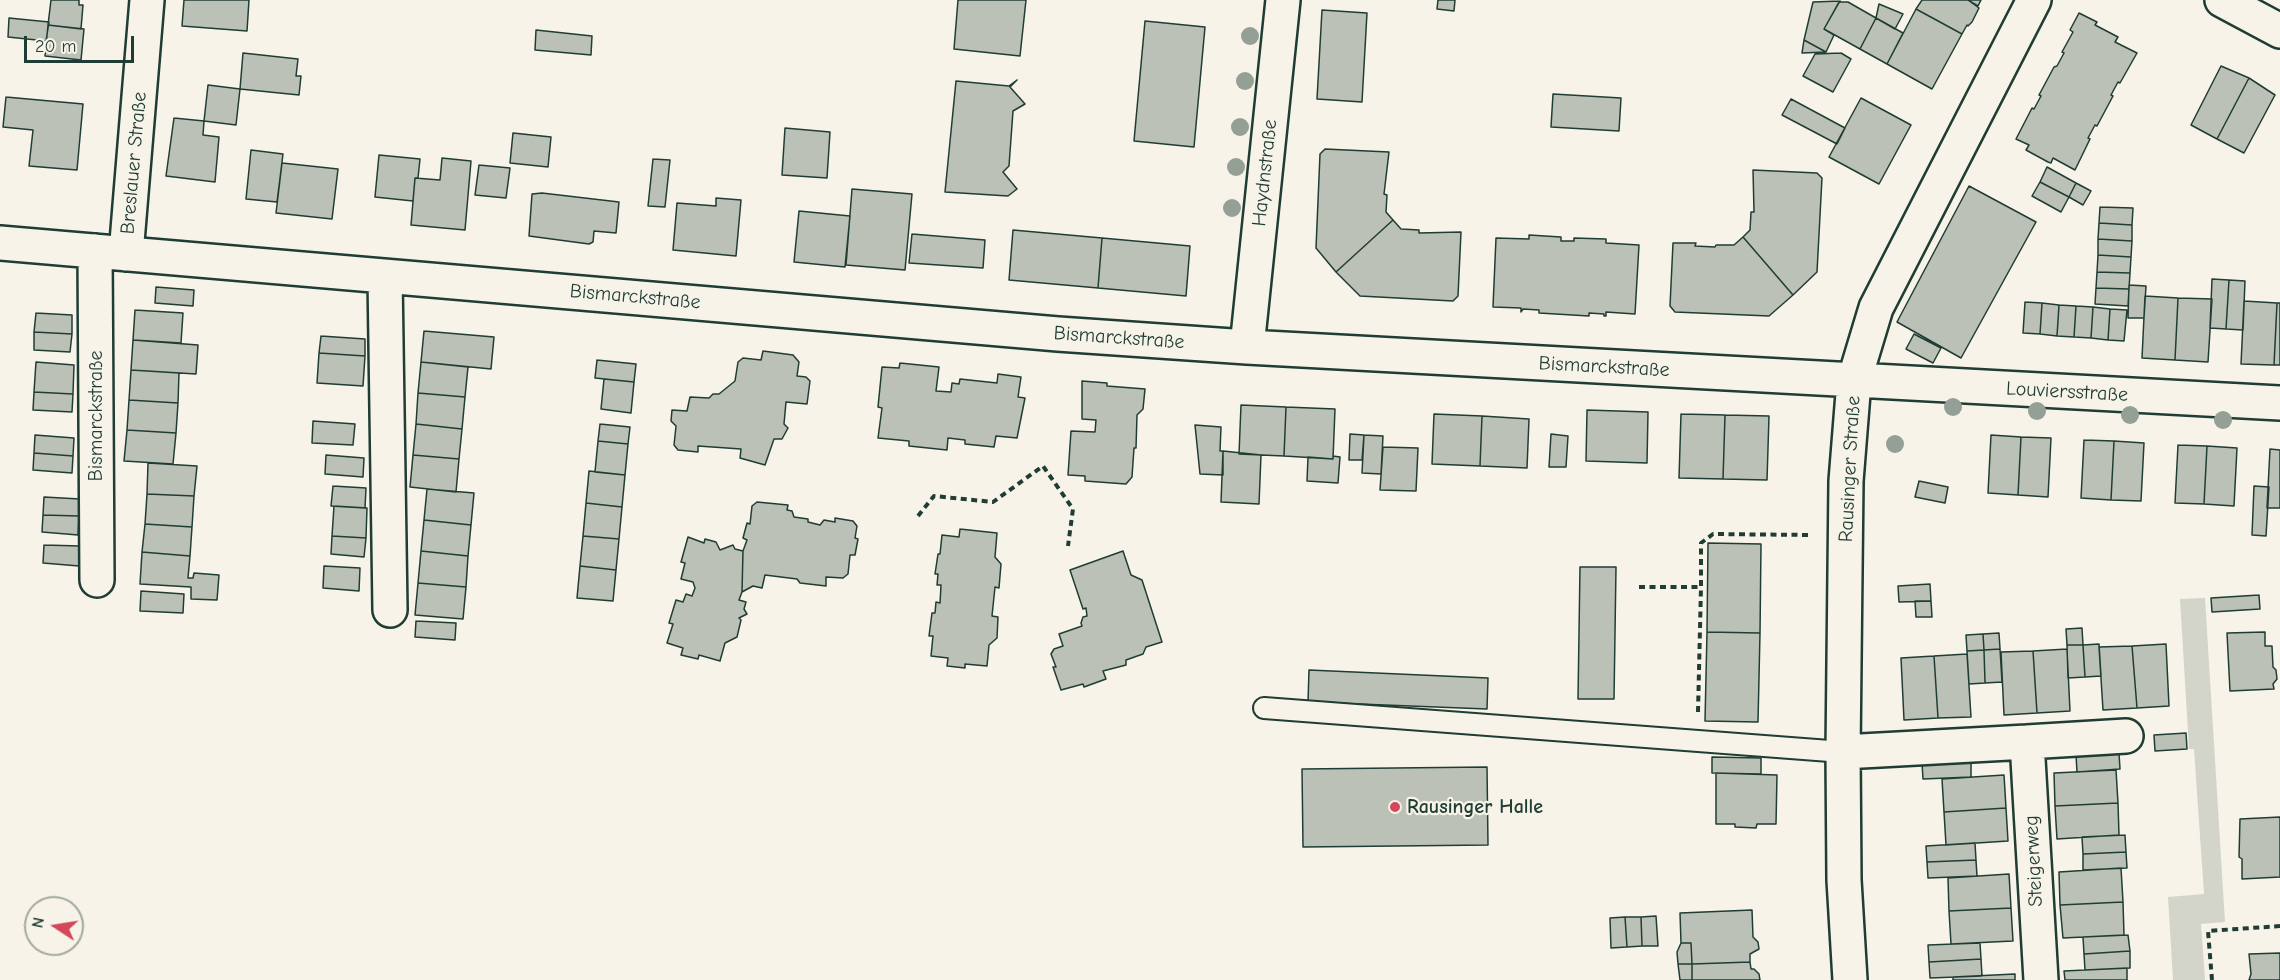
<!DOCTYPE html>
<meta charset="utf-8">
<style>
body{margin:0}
#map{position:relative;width:2280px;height:980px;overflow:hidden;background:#f7f3e8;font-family:"Comic Neue",sans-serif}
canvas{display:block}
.north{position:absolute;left:24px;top:896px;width:60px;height:60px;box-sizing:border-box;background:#f7f3e8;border:2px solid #a1aaa0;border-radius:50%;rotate:282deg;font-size:16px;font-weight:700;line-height:24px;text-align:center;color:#1f3d34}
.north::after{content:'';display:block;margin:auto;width:21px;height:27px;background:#d1495b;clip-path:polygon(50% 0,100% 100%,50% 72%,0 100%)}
.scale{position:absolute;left:24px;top:36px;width:110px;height:27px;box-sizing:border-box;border:3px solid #1f3d34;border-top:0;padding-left:8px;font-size:18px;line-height:21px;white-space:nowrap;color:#1f3d34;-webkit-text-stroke:4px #f7f3e8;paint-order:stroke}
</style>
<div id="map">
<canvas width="2280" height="980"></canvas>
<div class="north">N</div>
<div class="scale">20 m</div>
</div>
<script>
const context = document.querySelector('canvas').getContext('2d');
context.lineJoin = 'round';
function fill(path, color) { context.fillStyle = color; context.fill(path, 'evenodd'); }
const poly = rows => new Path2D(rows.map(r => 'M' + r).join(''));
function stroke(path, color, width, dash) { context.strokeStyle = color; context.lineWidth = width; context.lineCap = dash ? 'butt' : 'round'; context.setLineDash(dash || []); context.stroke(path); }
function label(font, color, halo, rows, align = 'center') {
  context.font = font + ' "Comic Neue",sans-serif'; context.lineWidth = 4.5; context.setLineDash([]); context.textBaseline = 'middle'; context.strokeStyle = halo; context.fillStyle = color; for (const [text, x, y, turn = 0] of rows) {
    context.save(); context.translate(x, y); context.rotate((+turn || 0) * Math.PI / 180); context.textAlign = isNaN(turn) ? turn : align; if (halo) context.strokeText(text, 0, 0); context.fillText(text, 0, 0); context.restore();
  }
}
fill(poly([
 [2205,598,2225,922,2201,924,2205,980,2173,980,2168,897,2204,894,2194,749,2189,749,2180,599]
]), '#d3d5ca');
const building = poly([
 [51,0,79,0,79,5,83,5,81,29,48,25,51,0],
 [184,0,249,0,247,31,182,26,184,0],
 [958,0,1026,0,1020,56,954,49,958,0],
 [1438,0,1455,0,1454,11,1437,9,1438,0],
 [1922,0,1968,0,1979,8,1972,22,1968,26,1967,25,1962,34,1916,9,1922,0],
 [1968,0,1981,0,1978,6,1968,0],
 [1840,1,1824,29,1834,35,1826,52,1804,40,1813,2,1840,1],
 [1839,2,1848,2,1876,18,1860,49,1824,29,1839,2],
 [1879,4,1903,14,1895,29,1876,18,1879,4],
 [1916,9,1962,34,1932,89,1887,64,1916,9],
 [1322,10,1367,13,1362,102,1317,99,1322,10],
 [2079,13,2097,22,2095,25,2118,37,2115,42,2137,53,2120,83,2118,82,2111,95,2113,96,2097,126,2095,125,2088,138,2090,139,2075,170,2053,158,2051,163,2048,162,2026,150,2029,145,2016,139,2032,108,2034,109,2041,96,2039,95,2054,67,2057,66,2064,53,2062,52,2073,32,2070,30,2079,13],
 [9,18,49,22,46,41,8,37,9,18],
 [1876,18,1903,33,1887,64,1860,49,1876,18],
 [1145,21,1205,27,1194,147,1134,141,1145,21],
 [48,25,84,29,81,60,45,56,48,25],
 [536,30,592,36,591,55,535,50,536,30],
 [1804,40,1826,52,1802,53,1804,40],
 [243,53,298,59,296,76,301,76,299,95,240,89,243,53],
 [1841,53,1851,59,1833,92,1803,76,1815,54,1841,53],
 [2221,66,2249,78,2217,139,2191,125,2221,66],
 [2249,78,2275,95,2244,153,2217,139,2249,78],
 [1017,80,1010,87,1025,104,1013,111,1009,166,1003,172,1017,189,1008,196,945,192,956,81,1009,86,1017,80],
 [208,85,240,89,236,125,204,121,208,85],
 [1553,94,1621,98,1619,131,1551,127,1553,94],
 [6,97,83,104,77,170,29,166,33,130,3,127,6,97],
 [1861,98,1911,125,1879,184,1829,157,1861,98],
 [1791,99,1845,128,1837,144,1782,115,1791,99],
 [174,118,204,121,203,135,219,137,215,182,166,176,174,118],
 [785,128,830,132,827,178,782,175,785,128],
 [513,133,551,137,548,167,510,163,513,133],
 [1325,149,1389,152,1384,194,1387,195,1386,212,1393,220,1336,272,1316,248,1320,154,1325,149],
 [251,150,283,154,277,202,246,199,251,150],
 [379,155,420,159,418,178,415,178,413,201,375,197,379,155],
 [442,158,471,161,465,230,411,225,415,178,440,180,442,158],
 [653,159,670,160,665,207,648,206,653,159],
 [282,163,338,169,332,219,276,213,282,163],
 [479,165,510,168,506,198,475,195,479,165],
 [2047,167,2076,183,2069,197,2040,182,2047,167],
 [1753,170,1817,173,1822,178,1817,272,1793,295,1743,237,1750,230,1751,212,1754,212,1753,170],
 [2040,182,2069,197,2061,212,2032,196,2040,182],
 [2076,183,2091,191,2083,205,2069,197,2076,183],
 [1969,186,2036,222,1961,358,1897,322,1969,186],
 [852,189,912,194,905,270,846,265,852,189],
 [542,193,619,202,616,233,594,231,593,242,589,244,529,236,532,194,542,193],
 [716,198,741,200,736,256,673,250,677,203,716,206,716,198],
 [2100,207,2133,208,2132,225,2099,223,2100,207],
 [799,211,850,216,845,267,794,262,799,211],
 [1393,220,1401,229,1419,230,1419,233,1461,232,1458,296,1453,301,1360,296,1336,272,1393,220],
 [2099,223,2132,225,2132,241,2098,239,2099,223],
 [1013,230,1102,238,1098,288,1009,280,1013,230],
 [912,234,985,240,983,268,909,263,912,234],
 [1529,235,1561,237,1561,241,1574,241,1574,238,1606,239,1606,243,1639,245,1635,314,1606,312,1606,316,1604,316,1604,314,1589,313,1589,316,1539,313,1539,310,1523,309,1521,312,1521,308,1493,307,1496,238,1529,239,1529,235],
 [1743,237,1793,295,1769,316,1675,312,1670,306,1673,243,1696,243,1695,246,1715,247,1716,245,1734,245,1743,237],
 [1102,238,1190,246,1186,296,1098,288,1102,238],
 [2098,239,2132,241,2131,257,2098,255,2098,239],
 [2098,255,2131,257,2130,273,2097,272,2098,255],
 [2097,272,2130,273,2129,289,2096,288,2097,272],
 [2212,279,2229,280,2226,329,2210,328,2212,279],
 [2229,280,2245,281,2243,330,2226,329,2229,280],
 [2129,285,2146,286,2144,318,2128,318,2129,285],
 [156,287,194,290,193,306,155,303,156,287],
 [2096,288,2129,289,2128,306,2095,304,2096,288],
 [2145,296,2178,298,2175,360,2142,358,2145,296],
 [2178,298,2212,299,2208,362,2175,360,2178,298],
 [2244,301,2277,303,2274,365,2241,364,2244,301],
 [2025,302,2042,303,2040,334,2023,333,2025,302],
 [2042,303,2059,305,2057,336,2040,334,2042,303],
 [2277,303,2280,303,2280,365,2274,365,2277,303],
 [2059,305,2076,306,2074,337,2057,336,2059,305],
 [2076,306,2093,307,2091,338,2074,337,2076,306],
 [2093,307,2110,309,2108,340,2091,338,2093,307],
 [2110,309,2127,310,2124,341,2108,340,2110,309],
 [135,310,183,313,181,343,133,340,135,310],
 [36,313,72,315,72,334,34,332,36,313],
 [424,331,494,337,491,369,421,362,424,331],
 [34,332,72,334,70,352,34,350,34,332],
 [1914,334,1941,348,1933,363,1906,349,1914,334],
 [321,336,365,339,365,356,319,353,321,336],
 [133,340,198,345,196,374,131,370,133,340],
 [763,351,793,355,799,362,797,376,806,377,810,381,807,404,786,402,784,424,788,428,782,439,774,439,765,465,740,458,741,449,698,446,698,452,678,450,674,445,676,426,671,421,672,410,687,411,690,397,709,398,713,394,719,394,735,381,738,362,743,358,761,360,763,351],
 [319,353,365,356,363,386,317,383,319,353],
 [597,360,636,364,634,382,595,378,597,360],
 [36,362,74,365,73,394,34,392,36,362],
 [421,362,468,367,465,397,418,393,421,362],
 [900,363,939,367,936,391,951,392,952,383,959,384,960,379,997,383,998,374,1021,377,1018,397,1025,398,1017,438,996,436,994,447,965,444,965,440,948,438,947,450,909,446,909,441,878,438,882,408,878,407,882,367,899,368,900,363],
 [131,370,179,373,178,403,129,400,131,370],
 [604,379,634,382,631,413,601,409,604,379],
 [1082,381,1107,383,1107,386,1145,389,1143,409,1137,415,1136,448,1134,448,1132,477,1126,484,1085,481,1085,476,1068,475,1071,431,1095,432,1096,420,1082,419,1082,381],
 [34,392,73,394,72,412,33,410,34,392],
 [418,393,465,397,462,429,416,424,418,393],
 [129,400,178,403,176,433,127,430,129,400],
 [1241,405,1286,407,1284,456,1239,454,1241,405],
 [1286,407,1335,409,1333,459,1284,456,1286,407],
 [1587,410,1648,412,1647,463,1586,461,1587,410],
 [1434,414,1482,416,1480,466,1432,464,1434,414],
 [1681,414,1725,415,1723,479,1679,478,1681,414],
 [1725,415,1769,416,1767,480,1723,479,1725,415],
 [1482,416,1529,419,1527,468,1480,466,1482,416],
 [313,421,355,424,353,445,312,443,313,421],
 [416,424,462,429,459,459,413,455,416,424],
 [600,424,630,427,628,444,598,441,600,424],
 [1195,425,1221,427,1220,451,1223,451,1223,475,1200,474,1195,425],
 [127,430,176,433,173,464,124,461,127,430],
 [1350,434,1364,435,1362,460,1349,460,1350,434],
 [1551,434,1568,436,1566,467,1549,467,1551,434],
 [35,435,74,438,73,456,34,453,35,435],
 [1364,435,1383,436,1381,474,1362,473,1364,435],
 [1991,435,2021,437,2018,495,1988,493,1991,435],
 [2021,437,2051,438,2048,497,2018,495,2021,437],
 [2084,440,2114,441,2111,500,2081,498,2084,440],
 [598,441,628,444,625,475,595,472,598,441],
 [2114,441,2144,443,2141,501,2111,500,2114,441],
 [2178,445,2207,446,2204,504,2175,503,2178,445],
 [2207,446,2237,448,2234,506,2204,504,2207,446],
 [1383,447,1418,448,1416,491,1380,490,1383,447],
 [2270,449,2280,450,2280,508,2267,508,2270,449],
 [1223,451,1261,455,1259,504,1221,502,1223,451],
 [34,453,73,456,72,473,33,470,34,453],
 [326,455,364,458,363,477,325,474,326,455],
 [413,455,459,459,456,492,410,487,413,455],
 [1333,456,1340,457,1338,483,1307,481,1308,457,1333,459,1333,456],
 [148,463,197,466,194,496,147,494,148,463],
 [589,471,625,475,622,507,586,503,589,471],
 [1919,481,1948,487,1945,503,1915,497,1919,481],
 [333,486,366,488,365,508,331,506,333,486],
 [2254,486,2269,487,2266,536,2252,535,2254,486],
 [427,489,474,493,471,525,424,520,427,489],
 [147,494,194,496,192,527,145,524,147,494],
 [44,497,80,499,79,516,43,515,44,497],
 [757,502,788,505,787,510,792,511,794,517,808,519,808,522,820,525,824,520,835,522,835,518,853,521,857,526,855,538,858,539,855,555,850,555,848,574,843,578,826,577,826,586,800,583,797,579,765,575,762,588,753,586,742,592,743,551,747,540,743,538,747,523,750,524,752,506,757,502],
 [586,503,622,507,619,539,583,536,586,503],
 [334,506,367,508,366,538,332,536,334,506],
 [43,515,79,516,78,535,42,532,43,515],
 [424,520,471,525,468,556,421,551,424,520],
 [145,524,192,527,190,556,142,552,145,524],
 [960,529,997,533,995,557,1001,564,999,588,995,587,992,616,998,617,997,638,989,645,987,666,965,664,965,668,947,666,948,658,931,656,933,636,929,636,932,613,935,613,936,602,940,603,941,585,937,585,938,574,935,574,938,554,940,554,942,535,959,537,960,529],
 [332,536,366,538,364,557,331,554,332,536],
 [583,536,619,539,616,570,580,566,583,536],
 [688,537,704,543,705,539,716,542,720,550,733,545,735,549,743,551,742,592,739,600,746,602,744,609,747,614,739,618,741,620,737,637,725,643,720,661,699,655,698,659,681,655,683,648,667,643,673,624,669,623,676,600,683,602,686,594,692,596,695,588,693,582,681,579,685,563,681,562,688,537],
 [1708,543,1761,544,1760,633,1707,632,1708,543],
 [44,545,80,546,79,566,43,563,44,545],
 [421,551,468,556,466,587,418,583,421,551],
 [1123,551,1131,575,1142,580,1162,642,1146,647,1143,654,1126,660,1126,665,1103,671,1106,679,1084,687,1083,684,1061,690,1053,667,1056,667,1051,654,1054,649,1063,646,1059,634,1082,626,1081,623,1083,617,1087,616,1086,608,1083,609,1070,570,1123,551],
 [142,552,190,556,188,578,193,578,194,573,219,575,217,600,191,599,191,587,140,584,142,552],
 [324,566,360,568,359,591,323,588,324,566],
 [580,566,616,570,613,601,577,598,580,566],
 [1580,567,1616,567,1614,699,1578,699,1580,567],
 [418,583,466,587,463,619,415,615,418,583],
 [1930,584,1931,601,1899,602,1898,586,1930,584],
 [141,591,184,594,183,613,140,611,141,591],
 [2259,595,2260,609,2212,612,2211,598,2259,595],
 [1915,601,1931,601,1932,617,1916,617,1915,601],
 [416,621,456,623,455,640,415,637,416,621],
 [2082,628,2083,645,2067,645,2066,629,2082,628],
 [1707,632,1760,633,1758,722,1705,721,1707,632],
 [2265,632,2265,646,2272,646,2273,667,2276,670,2277,679,2273,684,2274,689,2230,691,2227,633,2265,632],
 [1999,633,2000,649,1984,650,1983,634,1999,633],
 [1983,634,1984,650,1967,651,1966,635,1983,634],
 [2099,644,2101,676,2085,677,2083,645,2099,644],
 [2166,644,2169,706,2137,708,2132,646,2166,644],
 [2067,645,2083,645,2085,677,2068,678,2067,645],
 [2132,646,2137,708,2103,710,2099,647,2132,646],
 [2000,649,2002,682,1985,683,1984,650,2000,649],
 [2067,649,2070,711,2037,713,2033,651,2067,649],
 [1984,650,1985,683,1969,684,1967,651,1984,650],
 [2033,651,2037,713,2004,715,2001,652,2033,651],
 [1967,654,1971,717,1938,718,1934,656,1967,654],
 [1934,656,1938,718,1904,720,1901,658,1934,656],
 [1309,670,1488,678,1487,709,1308,702,1309,670],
 [2186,733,2187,749,2155,751,2154,735,2186,733],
 [2119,753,2120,769,2077,772,2076,755,2119,753],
 [1712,757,1761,758,1761,774,1712,773,1712,757],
 [1971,761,1971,777,1923,779,1922,763,1971,761],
 [1487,767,1488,845,1303,847,1302,769,1487,767],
 [2116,770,2118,803,2055,806,2054,773,2116,770],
 [1716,773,1777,775,1776,824,1757,824,1756,828,1735,827,1735,824,1716,824,1716,773],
 [2004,775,2006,808,1944,812,1942,779,2004,775],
 [2118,803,2119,835,2057,839,2055,806,2118,803],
 [2006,808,2008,841,1946,845,1944,812,2006,808],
 [2280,817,2280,877,2242,879,2242,859,2239,857,2240,819,2280,817],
 [2125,835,2126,852,2083,854,2082,837,2125,835],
 [1975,843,1976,860,1927,862,1926,846,1975,843],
 [2126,852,2127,868,2083,870,2083,854,2126,852],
 [1976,860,1977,876,1928,878,1927,862,1976,860],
 [2121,868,2123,902,2060,905,2059,872,2121,868],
 [2009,874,2011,908,1949,911,1948,878,2009,874],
 [2123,902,2124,935,2063,938,2060,905,2123,902],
 [2011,908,2013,941,1951,944,1949,911,2011,908],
 [1752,910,1753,937,1758,942,1759,949,1750,954,1750,962,1692,964,1691,943,1681,943,1680,913,1752,910],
 [1656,916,1658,946,1642,946,1641,917,1656,916],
 [1625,917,1627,947,1611,948,1610,918,1625,917],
 [1625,917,1641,917,1642,946,1627,947,1625,917],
 [2128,935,2130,951,2084,954,2083,937,2128,935],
 [1681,943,1691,943,1692,964,1678,964,1677,952,1681,943],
 [1980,943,1981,959,1929,962,1928,945,1980,943],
 [2130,951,2130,968,2085,970,2084,954,2130,951],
 [2280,953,2280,980,2249,980,2251,974,2249,954,2280,953],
 [1981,959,1982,976,1930,978,1929,962,1981,959],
 [1750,962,1751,969,1754,969,1759,974,1760,980,1692,980,1692,964,1750,962],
 [1678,964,1692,964,1692,980,1680,980,1678,964],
 [2127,968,2127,980,2065,980,2064,971,2127,968],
 [2015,974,2015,980,1953,980,1953,977,2015,974]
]);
fill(building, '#bbc1b6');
stroke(building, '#1f3d34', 1.5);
const lane = poly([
 [1264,708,1843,752]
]);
const street = poly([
 [2222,0,2280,31],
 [0,243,1058,334,1247,347,2280,403],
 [95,251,97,580],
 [126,254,147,0],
 [385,277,390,610],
 [1247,347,1283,0],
 [2027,742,2126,736],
 [1843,752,2027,742,2041,980],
 [1850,980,1844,880,1843,752,1846,481,1854,381,1876,308,2034,0]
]);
stroke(lane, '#1f3d34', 24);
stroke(street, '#1f3d34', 38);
stroke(poly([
 [918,516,934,496,993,502,1043,466,1073,509,1068,546],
 [1639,587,1701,587,1701,543,1713,534,1810,535],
 [1698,712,1701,587],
 [2212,980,2208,931,2280,926]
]), '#1f3d34', 4, [6, 4.5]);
stroke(lane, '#f7f3e8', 20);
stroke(street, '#f7f3e8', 33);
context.fillStyle = '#949f96';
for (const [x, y] of [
 [1250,36],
 [1245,81],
 [1240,127],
 [1236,167],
 [1232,208],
 [1953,407],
 [2037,411],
 [2130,415],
 [2223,420],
 [1895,444]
]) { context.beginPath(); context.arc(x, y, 9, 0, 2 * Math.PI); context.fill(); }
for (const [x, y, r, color] of [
 [1395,807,6,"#d1495b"]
]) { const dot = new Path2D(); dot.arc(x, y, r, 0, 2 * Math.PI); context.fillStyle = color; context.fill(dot); stroke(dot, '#f7f3e8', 2); }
label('20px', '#1f3d34', '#f7f3e8', [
 ["Breslauer Straße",134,163,-85],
 ["Haydnstraße",1265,173,-84],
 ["Bismarckstraße",635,297,5],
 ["Bismarckstraße",1119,338,4],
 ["Bismarckstraße",1604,367,3],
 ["Louviersstraße",2067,392,3],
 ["Bismarckstraße",96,416,-90],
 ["Rausinger Straße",1850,469,-87],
 ["Steigerweg",2034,861,-93]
]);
label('bold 20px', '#1f3d34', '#f7f3e8', [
 ["Rausinger Halle",1407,807]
], 'left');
</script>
